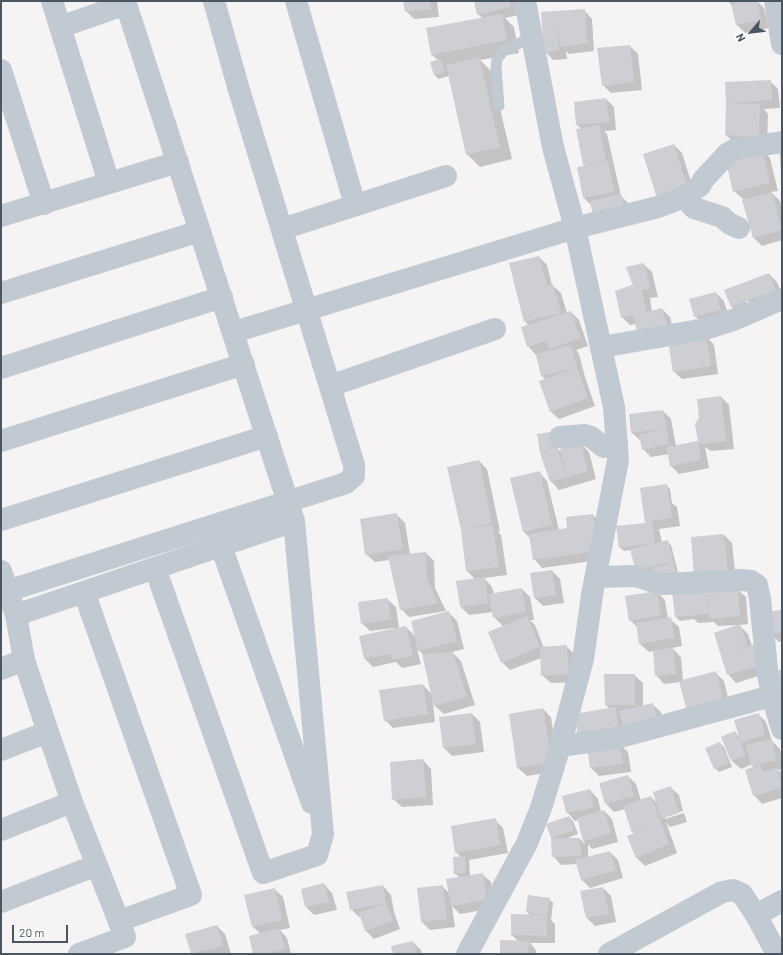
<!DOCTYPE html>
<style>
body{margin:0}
#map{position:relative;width:783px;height:955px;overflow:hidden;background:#f5f3f3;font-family:Barlow,sans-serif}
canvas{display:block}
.frame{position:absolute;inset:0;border:2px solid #4a5661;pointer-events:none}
.north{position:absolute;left:731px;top:12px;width:40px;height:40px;-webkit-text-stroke:3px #fff;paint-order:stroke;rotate:242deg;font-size:11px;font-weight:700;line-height:16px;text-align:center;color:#4a5661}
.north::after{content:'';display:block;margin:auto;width:14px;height:18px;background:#4a5661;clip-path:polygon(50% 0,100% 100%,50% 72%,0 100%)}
.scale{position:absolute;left:12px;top:925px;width:56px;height:18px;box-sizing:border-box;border:2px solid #4a5661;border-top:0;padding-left:5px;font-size:12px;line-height:14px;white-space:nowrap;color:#4a5661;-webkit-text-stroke:3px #fff;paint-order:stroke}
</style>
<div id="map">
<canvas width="783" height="955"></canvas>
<div class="frame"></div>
<div class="north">N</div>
<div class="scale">20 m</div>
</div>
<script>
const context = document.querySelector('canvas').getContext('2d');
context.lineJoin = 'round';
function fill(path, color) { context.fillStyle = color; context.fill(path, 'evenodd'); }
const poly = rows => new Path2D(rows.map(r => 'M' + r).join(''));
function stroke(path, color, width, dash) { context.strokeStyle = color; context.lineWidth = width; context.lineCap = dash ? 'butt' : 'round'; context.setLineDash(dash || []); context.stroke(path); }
fill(poly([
 [404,1,437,1,439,17,414,19,406,11],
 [475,1,515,1,518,15,505,18,514,27,519,53,480,60,491,71,512,159,480,167,467,154,449,76,438,79,435,75,431,63,438,60,432,55,482,18,478,14],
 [728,1,757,1,764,8,769,28,745,33,737,25,732,5],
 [584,10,592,19,594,51,569,54,566,51,567,59,553,60,545,51,542,13],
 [630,46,638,54,642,90,611,93,603,85],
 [770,81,778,89,780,108,764,109,768,114,767,145,734,143,726,135,727,103],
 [606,99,614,107,616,130,604,131,607,134,621,196,629,204,632,220,592,206,584,198,586,166,584,164,582,129,577,125],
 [674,145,682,153,695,194,665,203,656,195],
 [762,150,770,158,778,191,771,192,780,201,782,207,782,240,762,246,754,238,743,199,734,191],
 [539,257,547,265,552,285,561,293,567,313,571,312,579,320,588,346,576,350,579,354,585,377,595,406,559,419,550,411,546,380,542,376,536,355,528,346,529,326,525,321,511,264],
 [643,264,652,272,658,297,650,298,652,312,662,309,670,317,676,340,706,336,714,345,718,374,682,379,673,371,669,342,636,324,630,325,622,317,632,287,637,291],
 [769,274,777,282,782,295,756,309,747,300,744,300,749,305,736,311,732,307,725,291],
 [716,293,724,301,729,318,703,324,695,316],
 [721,397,729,405,734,449,711,451,705,447,709,468,679,474,671,466,669,454,651,457,643,449,641,441,632,433,630,415,663,411,671,419,676,446,697,442,699,444,696,424],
 [554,437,557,448,562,453,581,444,589,452,596,479,559,490,551,481,541,453],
 [479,461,487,469,500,531,498,532,501,535,507,575,484,578,492,587,494,594,522,589,530,597,534,620,530,620,535,625,544,648,566,646,575,655,576,682,551,683,542,675,541,658,510,670,502,662,503,626,494,617,493,612,469,615,461,607,457,582,476,580,467,571,462,530],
 [539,472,547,481,559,530,569,529,593,515,601,523,606,559,542,568,534,559,530,538,524,532],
 [666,485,670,489,672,503,677,507,680,526,659,529,662,542,667,541,671,545,679,576,654,576,631,550,624,551,620,547,646,523],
 [396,514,405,523,410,554,426,553,434,561,435,588,446,611,409,617,401,609,390,560,375,562,366,554],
 [724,535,732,543,736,581,695,576],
 [552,571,560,579,564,603,543,606,535,598],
 [737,589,746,597,748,624,739,625,748,634,752,646,768,673,736,683,728,674,715,633,739,625,718,626,714,622,698,623,694,619,680,621,676,617,673,592],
 [657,592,665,600,668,619,670,619,679,627,682,646,672,648,681,657,683,681,715,672,724,681,732,715,680,682,664,684,656,675,654,651,649,652,640,644,638,628,630,620],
 [387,599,396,607,399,628,406,627,416,637,449,613,457,621,464,649,452,652,461,661,475,705,444,714,435,706,423,654,417,649,421,664,402,668,396,662,373,667,365,659,360,637,395,629,394,628,370,631,362,623],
 [782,611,782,641,779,642,771,634],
 [634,675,643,683,643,706,652,704,661,712,665,732,619,743,628,752,631,772,599,776,591,768,610,709,606,705],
 [423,685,432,694,435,722,393,728,385,720],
 [543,709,551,717,559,771,527,776,518,768,510,714],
 [472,714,480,722,484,752,452,756,444,748],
 [758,714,766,722,772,741,780,749,782,760,782,769,778,770,782,773,782,798,762,804,754,795,754,768,752,764,741,769,732,761,722,737,735,732,741,738],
 [720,743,724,747,732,767,719,772,715,768],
 [423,760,431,769,433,805,402,807,393,799],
 [628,776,636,784,641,801,651,797,657,803,670,787,679,795,683,811,665,816,665,819,684,813,687,822,670,827,666,822,677,853,645,866,636,857,635,834,625,809,614,812,606,804],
 [590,790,598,799,601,812,604,811,612,819,618,842,592,849,588,844,588,858,610,852,618,860,623,878,590,888,581,879,577,864,561,865,553,856,552,837,569,817,573,821,578,834,565,839,580,839,585,844,578,820,575,821,567,812],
 [495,820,503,828,508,853,469,860,470,876,482,874,491,882,495,908,460,914,452,906,455,927,430,930,422,922,442,886,450,894,460,878,455,873,461,857,456,852],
 [324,884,332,893,337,910,314,915,306,907,302,890],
 [383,886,391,895,394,912,400,929,374,939,366,931,361,917,359,917,351,909],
 [603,888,611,896,616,922,595,926,587,918,582,892],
 [274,889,283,897,290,928,280,930,287,938,291,954,254,954,261,934,252,926],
 [549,899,553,903,551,920,555,924,555,943,530,943,536,950,536,954,501,954,518,941,512,935,531,916,527,912],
 [217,926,225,934,231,954,192,954,186,935],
 [413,942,421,950,422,954,394,954]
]), '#0003');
fill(poly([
 [403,1,430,1,431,9,405,12],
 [474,1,509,1,511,7,477,15],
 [746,1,757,1,761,20,736,25,731,4],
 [585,9,587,43,560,47,557,23,559,51,544,52,541,12],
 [502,14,507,40,431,55,426,28],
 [630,45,634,82,602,86,597,48],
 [479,57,500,147,466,155,446,65],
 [441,59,445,72,434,75,430,62],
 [771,80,772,100,728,103,760,104,759,137,725,135,726,103,725,82],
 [606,98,609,122,576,125,574,102],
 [599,125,606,161,583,165,576,129],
 [674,144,687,186,656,195,643,154],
 [779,148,782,148,782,173,781,173],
 [762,149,770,183,733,192,725,157],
 [608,161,614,192,583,198,577,167],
 [772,192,782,230,753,238,742,200],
 [621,194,625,212,594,219,590,201],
 [539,256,547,285,531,290,553,284,561,313,524,322,509,263],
 [644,263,650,289,642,290,646,312,662,308,669,332,639,339,633,315,621,318,615,291,632,285,635,291,640,291,635,291,626,267],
 [769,273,776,290,731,307,724,290],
 [716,292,721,310,694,317,689,299],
 [571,311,580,338,549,349,546,341,527,347,521,327],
 [706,335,711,366,673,372,668,340],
 [571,345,577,368,588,398,550,412,539,381,575,368,541,376,536,354],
 [721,396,726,441,702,444,698,441,695,424,699,418,697,399],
 [663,410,669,444,642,450,639,435,662,429,631,433,629,414],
 [550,432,554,447,545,451,557,447,566,473,560,448,581,443,588,471,550,482,540,453,537,434],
 [698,441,701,460,670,466,666,447],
 [479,460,492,523,465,529,493,525,499,567,466,571,461,530,447,467],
 [540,471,552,525,523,532,510,478],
 [667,484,672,518,652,521,655,543,619,548,616,526,645,523,640,488],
 [397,513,403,549,365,555,360,519],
 [593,514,599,551,533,560,529,534,567,528,566,517],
 [724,534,728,573,694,576,691,537],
 [668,540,673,562,659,564,636,572,630,549],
 [426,552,427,579,438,603,400,610,388,556],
 [673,562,676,572,654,577,652,568],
 [552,570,556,595,534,598,530,573],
 [485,577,488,603,460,607,456,581],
 [707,587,708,614,675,617,672,591],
 [522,588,526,612,493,618,489,594],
 [738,588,740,616,709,619,707,590],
 [657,591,661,615,629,621,625,596],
 [388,598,391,619,361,624,358,602],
 [782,610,782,632,770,634,766,612],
 [449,611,457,641,418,651,411,621],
 [527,616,540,647,501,663,488,632],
 [671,617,674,638,639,644,636,623],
 [740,624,747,645,730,651,755,644,761,665,727,675,714,633],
 [406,626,413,656,393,660,391,654,364,659,359,636],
 [567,645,569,674,541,676,540,647],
 [673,648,676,674,655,676,653,650],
 [453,652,467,697,434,706,422,654],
 [782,669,782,692,773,672],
 [716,671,725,707,688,716,679,681],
 [604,674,635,674,635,705,605,705],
 [423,684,428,714,384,721,379,690],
 [653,703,658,724,624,732,619,711],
 [615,707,620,734,579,741,574,714],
 [543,708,552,763,517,768,509,714],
 [472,713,476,744,443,748,439,717],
 [759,713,765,735,741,743,734,720],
 [735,731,746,755,731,761,721,737],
 [772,739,776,760,751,766,746,745],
 [720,742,729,763,714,769,705,748],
 [620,743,623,764,590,768,587,746],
 [423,759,426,797,392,800,390,762],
 [760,764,763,772,778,767,782,788,753,796,745,770],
 [628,775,634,796,605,804,599,783],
 [671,786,679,813,661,819,653,792],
 [590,789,594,807,566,813,562,796],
 [651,796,669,844,636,858,627,836,652,826,632,833,623,806],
 [604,810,611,833,583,841,577,818],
 [569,816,574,830,551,838,546,824],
 [496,818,500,845,455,853,451,826],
 [551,838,580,838,581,856,552,857],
 [610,851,616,870,581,880,575,860],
 [465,856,466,873,454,874,453,857],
 [483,873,487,900,451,906,446,879],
 [324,883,329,902,305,907,301,889],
 [383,885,386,903,350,910,346,892],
 [443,885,447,919,421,922,417,888],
 [603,887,609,914,586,918,580,891],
 [275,888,282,920,252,927,244,895],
 [528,895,550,898,547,915,526,912],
 [386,903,393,921,365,931,359,913],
 [511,914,547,915,547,936,511,935],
 [217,925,223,946,191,954,185,934],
 [279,928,285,949,266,954,253,954,249,936],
 [500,940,529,941,528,954,500,954],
 [413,941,417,954,393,954,391,946]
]), '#cdcfd5');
stroke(poly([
 [499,106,496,68,497,59,504,50,531,38]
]), '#c1cad2', 11);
stroke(poly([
 [52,1,109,183],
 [125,1,294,521,323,834,317,855,263,873,155,568],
 [296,1,355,205],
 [775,1,782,44],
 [60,27,126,4],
 [1,70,44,204],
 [684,197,694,208,722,217,730,224,739,228],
 [1,216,178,162],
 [282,229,446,176],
 [1,293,200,231],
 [234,332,575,228,658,207,684,197,700,186,703,180,728,153,736,149,782,142],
 [601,347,705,329,736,319,782,299],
 [1,368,222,297],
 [330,386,495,329],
 [560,437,585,435,591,437,604,447,617,445],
 [1,441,244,364],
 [1,520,267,436],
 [221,546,312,803],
 [1,571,16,615,24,660,48,732,72,802,125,937,79,954],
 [596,577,636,576,657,583,664,584,742,580,751,581,757,585,760,599,767,669,772,696,782,729],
 [84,592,191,895,119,921],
 [1,593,346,483,354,476,354,465,239,90,214,1],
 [16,615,294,521],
 [1,669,24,660],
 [560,746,617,738,782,693],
 [1,750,48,732],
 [1,830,72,802],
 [1,902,97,865],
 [756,915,782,901],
 [609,954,722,892,733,890,742,894,756,915,777,954]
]), '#c1cad2', 22);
stroke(poly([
 [467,954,527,843,541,808,560,746,583,659,592,595,618,460,614,407,575,228,553,147,525,1]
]), '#c1cad2', 22);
</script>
